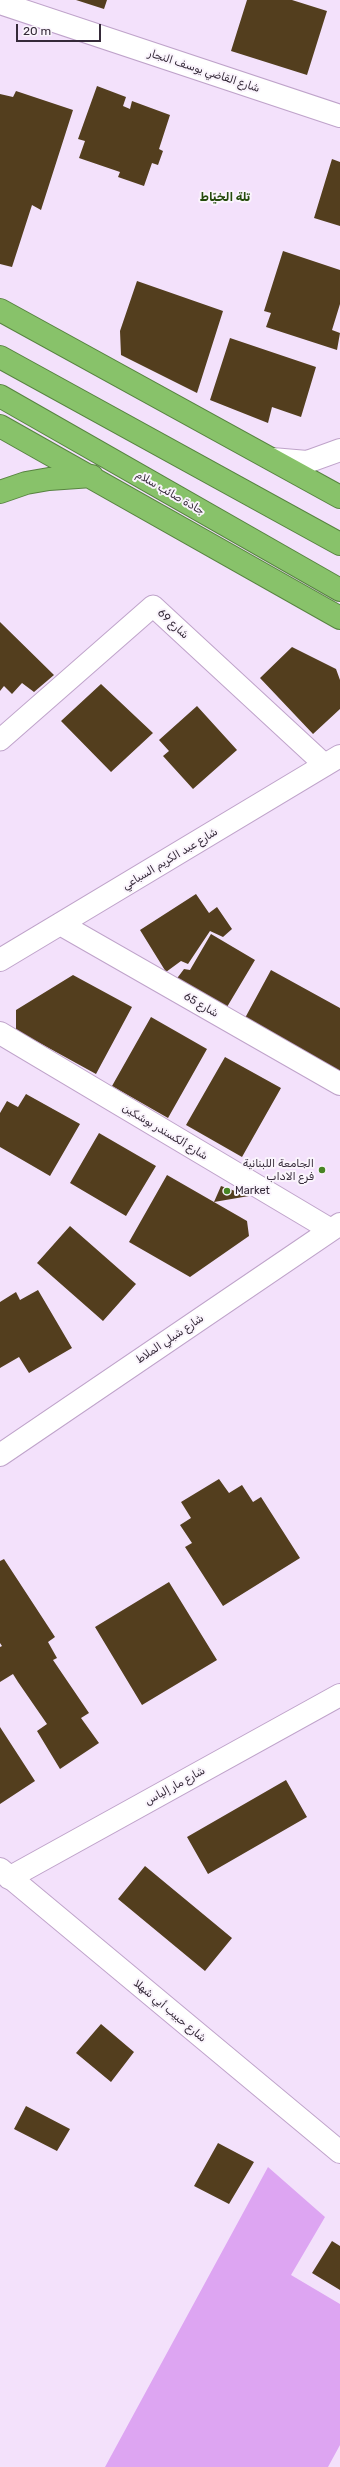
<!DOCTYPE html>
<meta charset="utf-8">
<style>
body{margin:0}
#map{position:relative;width:340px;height:2467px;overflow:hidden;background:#f3e1fb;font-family:Rubik,sans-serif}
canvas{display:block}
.scale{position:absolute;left:16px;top:24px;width:85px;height:18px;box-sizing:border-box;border:2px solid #352a39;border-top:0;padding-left:5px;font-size:12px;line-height:14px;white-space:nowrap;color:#352a39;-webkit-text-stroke:3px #faf4fc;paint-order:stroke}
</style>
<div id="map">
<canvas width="340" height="2467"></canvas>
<div class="scale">20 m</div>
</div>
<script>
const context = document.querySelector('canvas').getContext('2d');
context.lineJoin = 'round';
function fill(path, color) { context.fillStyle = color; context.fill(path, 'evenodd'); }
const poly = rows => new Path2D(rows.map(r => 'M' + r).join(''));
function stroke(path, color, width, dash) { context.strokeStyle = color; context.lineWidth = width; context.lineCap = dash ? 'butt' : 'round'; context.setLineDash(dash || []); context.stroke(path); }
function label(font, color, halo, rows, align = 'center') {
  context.font = font + ' Rubik,Vazirmatn,sans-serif'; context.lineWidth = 4; context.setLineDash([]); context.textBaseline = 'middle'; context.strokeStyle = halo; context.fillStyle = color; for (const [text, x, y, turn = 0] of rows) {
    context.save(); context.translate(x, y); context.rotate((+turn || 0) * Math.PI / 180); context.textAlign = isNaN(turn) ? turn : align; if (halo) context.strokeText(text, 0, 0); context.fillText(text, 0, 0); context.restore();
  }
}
fill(poly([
 [268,2167,325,2217,291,2275,340,2304,340,2445,328,2467,105,2467]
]), '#dda5f2');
fill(poly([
 [76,0,107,0,104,9],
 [247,0,292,0,327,11,307,75,231,51],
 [97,86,126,97,123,106,130,109,132,101,170,115,159,149,163,151,158,165,152,163,144,186,118,177,120,172,79,158,85,141,78,139],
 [16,91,73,110,41,210,32,205,12,267,0,264,0,94,13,97],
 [332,159,340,162,340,226,314,218],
 [283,251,340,270,340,304,332,330,340,333,337,350,266,327,271,313,264,311],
 [137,281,223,311,197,393,121,355,120,331],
 [230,338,316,367,301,417,272,407,268,423,210,400],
 [0,622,54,675,34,692,22,683,12,694,4,686,0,691],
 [292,647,336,669,340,680,340,709,313,734,260,678],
 [101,684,153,733,111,772,61,721],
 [197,706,237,750,193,789,163,756,169,751,159,740],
 [196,894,209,913,217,907,232,929,223,937,210,931,188,964,181,961,166,972,140,930],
 [211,934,255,960,227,1007,175,981,184,969,190,970],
 [271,970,340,1008,340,1073,245,1018],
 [73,975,132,1007,96,1074,16,1030,16,1010],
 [151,1017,207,1049,168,1118,112,1086],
 [225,1057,281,1088,242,1157,186,1125],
 [26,1094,80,1124,50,1176,0,1147,0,1113,7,1101,18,1107],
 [99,1133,156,1166,126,1216,70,1183],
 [167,1175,214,1202,221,1186,249,1196,214,1202,247,1221,249,1236,190,1277,129,1242],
 [70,1226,136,1284,103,1321,37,1263],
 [38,1290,72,1348,29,1373,19,1357,0,1368,0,1302,16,1292,20,1300],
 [219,1479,229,1493,242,1485,253,1502,261,1497,300,1558,223,1606,185,1547,192,1543,180,1525,191,1518,181,1502],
 [4,1559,55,1637,48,1642,57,1658,53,1660,89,1713,81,1718,99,1743,60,1769,37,1731,47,1724,18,1682,13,1674,0,1682,0,1647,2,1646,0,1643,0,1561],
 [169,1582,217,1660,142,1705,95,1627],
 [0,1727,35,1781,0,1804],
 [286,1780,307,1817,208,1874,187,1837],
 [145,1866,232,1938,205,1971,118,1899],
 [101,2024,134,2052,111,2082,76,2053],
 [26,2106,70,2129,57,2151,14,2129],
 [218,2143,254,2162,229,2204,194,2186],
 [332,2241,340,2246,340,2290,312,2273]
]), '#533e1e');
const pedestrian = poly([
 [0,740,153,606,325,765]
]);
const minor = poly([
 [0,3,340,116],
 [272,459,307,462,340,450],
 [62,925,340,1084],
 [0,960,340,756],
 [0,1033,331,1230],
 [0,1455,340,1224],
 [9,1878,340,1695]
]);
const secondary = poly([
 [0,1869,340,2152]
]);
const trunk = poly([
 [0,310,340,497],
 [0,357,340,544],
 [0,396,340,590],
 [0,426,340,618],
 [0,492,26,483,49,479,92,476]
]);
stroke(pedestrian, '#bfa3ca', 23);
stroke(minor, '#bfa3ca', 24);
stroke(secondary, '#bfa3ca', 24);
stroke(trunk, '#578340', 24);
stroke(pedestrian, '#fff', 21);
stroke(minor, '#fff', 22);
stroke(secondary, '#fff', 22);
stroke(trunk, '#88c26a', 22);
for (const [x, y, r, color] of [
 [322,1170,4,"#478423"],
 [227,1191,4,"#478423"]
]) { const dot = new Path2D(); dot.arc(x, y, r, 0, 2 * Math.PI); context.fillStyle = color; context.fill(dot); stroke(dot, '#faf4fc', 1.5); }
label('11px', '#352a39', '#faf4fc', [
 ["شارع القاضي يوسف النجار",204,71,18],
 ["جادة صائب سلام",170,493,30],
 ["شارع 69",173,624,43],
 ["شارع عبد الكريم السباعي",170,859,-31],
 ["شارع 65",201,1005,30],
 ["شارع ألكسندر بوشكين",165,1132,31],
 ["شارع شبلي الملاط",170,1339,-34],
 ["شارع مار إلياس",175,1786,-29],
 ["شارع حبيب أبي شهلا",170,2011,40]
]);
label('11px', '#352a39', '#faf4fc', [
 ["الجامعة اللبنانية",314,1164],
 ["فرع الاداب",314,1177],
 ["Market",235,1191,"left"]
], 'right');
label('bold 12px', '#244b0c', '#faf4fc', [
 ["تلة الخيّاط",225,198]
]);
</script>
